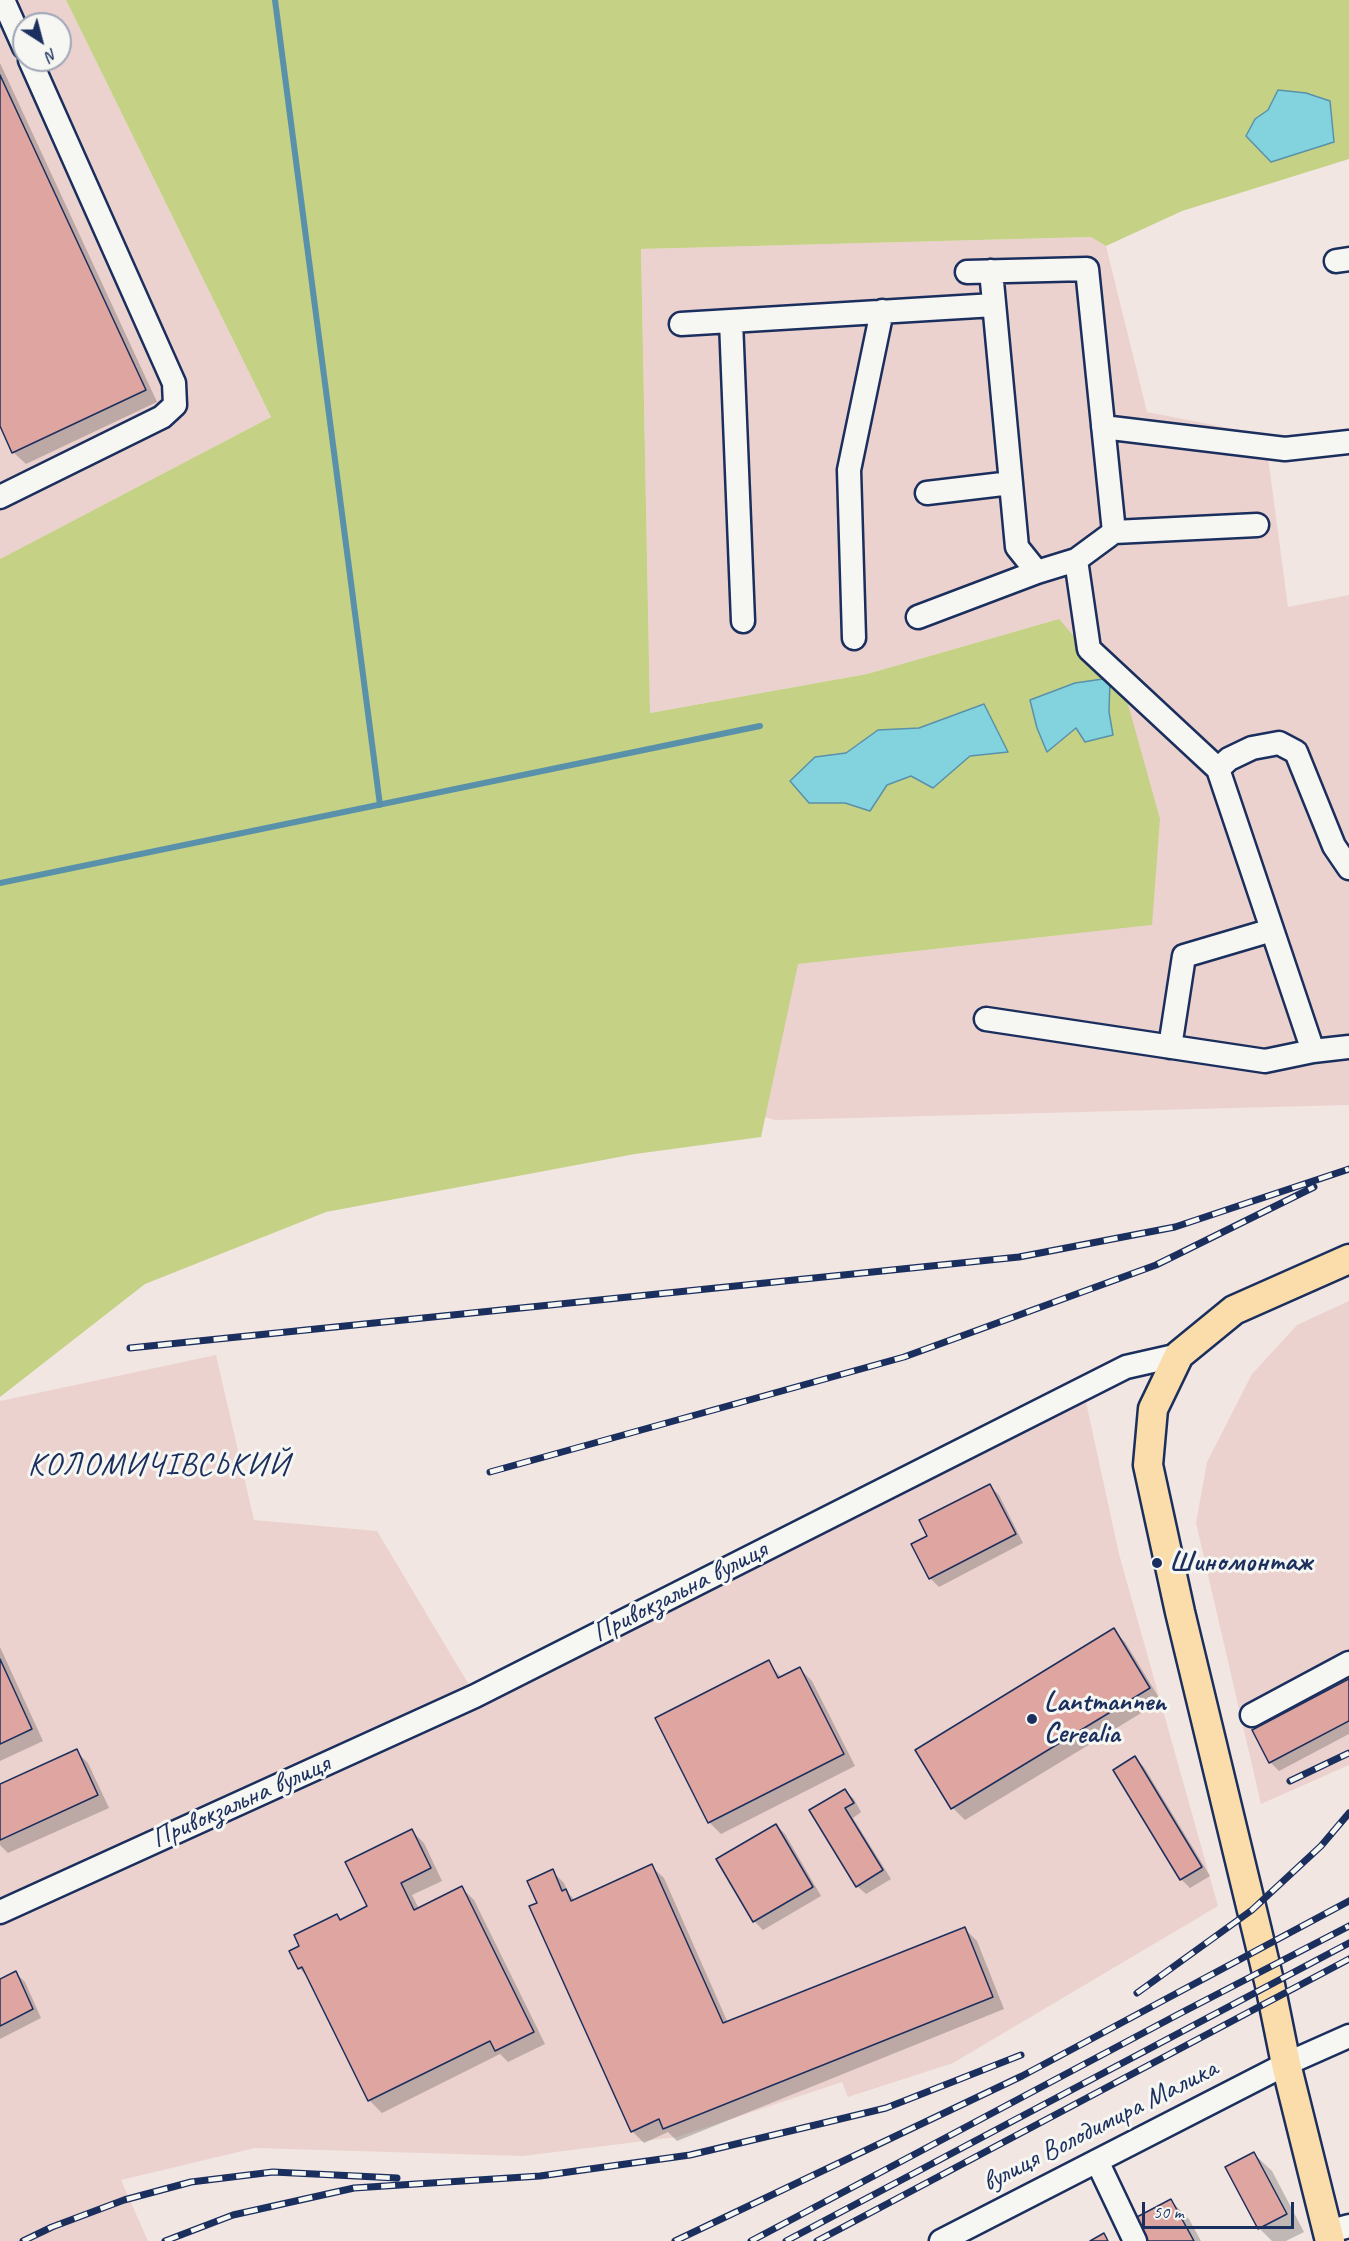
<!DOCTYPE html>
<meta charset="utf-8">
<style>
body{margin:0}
#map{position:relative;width:1349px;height:2241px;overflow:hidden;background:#f1e6e2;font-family:Caveat,sans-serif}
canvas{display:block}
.north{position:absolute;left:12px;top:12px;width:60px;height:60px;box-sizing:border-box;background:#f6f6f2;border:2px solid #9ea6b7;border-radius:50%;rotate:144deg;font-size:16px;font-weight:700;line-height:24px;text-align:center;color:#1b2f5e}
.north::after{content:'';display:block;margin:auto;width:21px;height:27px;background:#1b2f5e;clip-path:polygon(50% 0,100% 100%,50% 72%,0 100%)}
.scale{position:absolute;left:1142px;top:2202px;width:152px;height:27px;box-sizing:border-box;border:3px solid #1b2f5e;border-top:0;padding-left:8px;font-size:18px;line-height:21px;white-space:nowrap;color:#1b2f5e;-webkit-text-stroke:4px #f6f6f2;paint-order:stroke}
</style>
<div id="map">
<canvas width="1349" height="2241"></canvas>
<div class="north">N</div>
<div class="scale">50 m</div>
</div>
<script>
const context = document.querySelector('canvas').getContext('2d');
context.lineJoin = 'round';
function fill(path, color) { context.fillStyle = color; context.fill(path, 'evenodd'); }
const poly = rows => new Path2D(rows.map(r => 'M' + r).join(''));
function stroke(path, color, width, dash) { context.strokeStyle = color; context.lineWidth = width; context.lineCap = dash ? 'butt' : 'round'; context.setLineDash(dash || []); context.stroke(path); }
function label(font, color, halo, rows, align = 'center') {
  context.font = font + ' Caveat,sans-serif'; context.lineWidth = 6; context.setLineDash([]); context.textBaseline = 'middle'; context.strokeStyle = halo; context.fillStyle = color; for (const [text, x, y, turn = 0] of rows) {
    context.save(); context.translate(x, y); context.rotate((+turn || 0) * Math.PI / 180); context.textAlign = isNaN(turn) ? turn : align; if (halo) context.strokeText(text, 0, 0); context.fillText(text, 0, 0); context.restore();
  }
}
fill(poly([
 [0,0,66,0,271,417,0,559],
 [24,24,60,24,60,60,24,60],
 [1091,237,1106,246,1147,412,1265,435,1288,607,1349,595,1349,1105,775,1120,765,1117,797,964,1152,925,1059,619,867,674,650,713,641,249],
 [1349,1301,1349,1765,1261,1804,1196,1523,1207,1462,1252,1374,1297,1325],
 [216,1355,254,1520,377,1531,475,1695,1083,1388,1119,1554,1218,1906,953,2063,848,2097,842,2082,677,2137,523,2156,255,2148,121,2180,148,2241,0,2241,0,1401]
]), '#ecd2ce');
fill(poly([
 [66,0,1349,0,1349,159,1182,211,1106,246,1091,237,641,249,650,713,867,674,1059,619,1126,697,1160,819,1152,925,798,964,761,1137,635,1154,326,1212,145,1284,0,1397,0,559,271,417]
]), '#c5d185');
const water = poly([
 [1278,90,1306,93,1330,101,1334,142,1271,162,1246,136,1255,119,1268,110,1278,90],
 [1110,678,1109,712,1113,735,1085,742,1076,728,1047,752,1037,728,1030,700,1075,683,1110,678],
 [984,704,1008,752,970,756,933,788,911,776,887,785,870,811,845,803,809,803,790,781,815,757,846,753,878,730,919,728,984,704]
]);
fill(water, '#83d3de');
stroke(water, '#5991ab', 1.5);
fill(poly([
 [0,63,157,402,26,464,13,452,0,423],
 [990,1486,999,1495,1023,1543,939,1587,930,1578,929,1537],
 [1113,1630,1125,1642,1161,1701,965,1820,953,1808,917,1750],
 [0,1647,43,1741,0,1761],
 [768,1662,782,1678,800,1669,812,1681,855,1766,721,1834,709,1822],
 [1349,1681,1349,1734,1279,1771,1270,1762],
 [76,1751,88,1763,109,1808,8,1853,0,1845,0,1786],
 [1135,1758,1144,1767,1210,1876,1190,1888,1181,1879],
 [845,1791,854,1799,861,1812,853,1818,891,1879,866,1894,857,1886,811,1811],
 [776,1825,785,1834,821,1896,763,1930,754,1921],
 [412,1831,424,1843,442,1881,412,1895,419,1909,462,1888,474,1900,545,2044,508,2062,500,2054,382,2113,370,2101,310,1979,299,1968,301,1947,337,1916,342,1921,369,1907],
 [651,1866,664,1878,728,2023,965,1929,977,1941,1004,2009,677,2141,668,2132,644,2143,632,2131,539,1903,552,1871,564,1883,569,1894,575,1900],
 [16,1973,25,1982,41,2018,0,2039,0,1981],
 [1254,2154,1272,2171,1304,2232,1286,2241,1272,2241,1259,2228],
 [1171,2201,1189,2219,1201,2241,1148,2241]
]), '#0003');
stroke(poly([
 [275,0,380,805],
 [0,883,760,726]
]), '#5991ab', 6);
const building = poly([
 [0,75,146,390,12,453,0,426,0,75],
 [990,1484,1016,1534,929,1579,911,1544,927,1536,919,1520,990,1484],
 [1114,1628,1150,1688,951,1809,915,1750,1114,1628],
 [0,1659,32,1729,0,1744,0,1659],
 [769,1660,778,1678,800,1667,844,1754,708,1823,655,1718,769,1660],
 [1349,1679,1349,1721,1269,1763,1252,1730,1349,1679],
 [77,1749,98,1795,0,1840,0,1784,77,1749],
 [1135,1756,1202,1867,1180,1880,1113,1770,1135,1756],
 [845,1789,854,1803,845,1808,883,1870,856,1887,809,1810,845,1789],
 [776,1824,813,1887,753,1922,716,1859,776,1824],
 [412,1829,431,1868,401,1883,414,1910,462,1886,534,2032,495,2051,490,2041,368,2101,302,1967,298,1969,289,1951,299,1946,294,1935,337,1914,340,1920,367,1906,345,1862,412,1829],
 [652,1864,723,2023,965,1927,993,1997,663,2129,659,2119,631,2132,529,1906,537,1903,527,1881,553,1869,562,1891,566,1889,571,1901,652,1864],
 [16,1971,33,2009,0,2026,0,1979,16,1971],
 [1254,2152,1287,2214,1258,2229,1225,2167,1254,2152],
 [1171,2199,1194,2241,1147,2241,1135,2218,1171,2199],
 [1104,2233,1108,2241,1090,2241,1104,2233]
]);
fill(building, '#dfa5a0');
stroke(building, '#1b2f5e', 1.5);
const minor = poly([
 [3,0,24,47],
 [1336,261,1349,259],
 [991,271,1017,547,1037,572,1076,560,1114,532,1257,525],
 [967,272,1087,269,1114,532],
 [731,321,743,621],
 [681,324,994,305],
 [1103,427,1285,449,1349,442],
 [927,493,1011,483],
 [0,497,162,417,175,405,174,383,30,60],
 [1076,560,1089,649,1218,769,1313,1051],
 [918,617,1037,572],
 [854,638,849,470,882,311],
 [1218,769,1229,759,1252,748,1279,743,1296,752,1334,846,1349,868],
 [986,1019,1265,1061,1313,1051,1349,1047],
 [1170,1047,1184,956,1272,930],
 [1252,1715,1349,1663],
 [0,1912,475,1696,1126,1367,1179,1355],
 [1097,2161,1135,2241],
 [1327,2232,1349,2226],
 [941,2241,1286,2064,1349,2036]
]);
const major = poly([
 [1330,2241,1286,2064,1270,1985,1180,1612,1148,1465,1153,1409,1179,1355,1234,1310,1349,1259]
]);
stroke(minor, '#1b2f5e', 27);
stroke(major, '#1b2f5e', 33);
stroke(minor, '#f6f6f2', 22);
stroke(major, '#fbddab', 28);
const rail = poly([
 [130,1348,1019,1257,1175,1227,1349,1169],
 [490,1472,904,1357,1156,1265,1314,1187],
 [1290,1781,1349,1753],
 [1137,1993,1252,1910,1321,1846,1349,1813],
 [23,2241,52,2227,124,2200,191,2182,273,2172,397,2178],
 [165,2241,233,2215,354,2188,540,2176,690,2155,886,2108,1021,2055],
 [675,2241,1022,2076,1349,1901],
 [751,2241,1177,2015,1349,1926],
 [786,2241,1349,1943],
 [817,2241,1349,1959]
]);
stroke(rail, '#1b2f5e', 7);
stroke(rail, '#f6f6f2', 4.5, [14]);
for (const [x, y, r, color] of [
 [1157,1563,6,"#1b2f5e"],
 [1032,1719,6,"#1b2f5e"]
]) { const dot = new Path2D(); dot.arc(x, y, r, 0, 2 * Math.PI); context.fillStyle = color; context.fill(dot); stroke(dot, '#f6f6f2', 2); }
label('bold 28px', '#1b2f5e', '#f6f6f2', [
 ["Шиномонтаж",1169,1563],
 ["Lantmannen",1044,1703],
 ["Cerealia",1044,1735]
], 'left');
label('28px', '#1b2f5e', '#f6f6f2', [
 ["Привокзальна вулиця",680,1592,-27],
 ["Привокзальна вулиця",241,1802,-24],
 ["вулиця Володимира Малика",1100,2126,-27]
]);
context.letterSpacing = '1.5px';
label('32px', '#1b2f5e', '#f6f6f2', [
 ["КОЛОМИЧІВСЬКИЙ",159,1466]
]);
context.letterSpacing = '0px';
</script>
